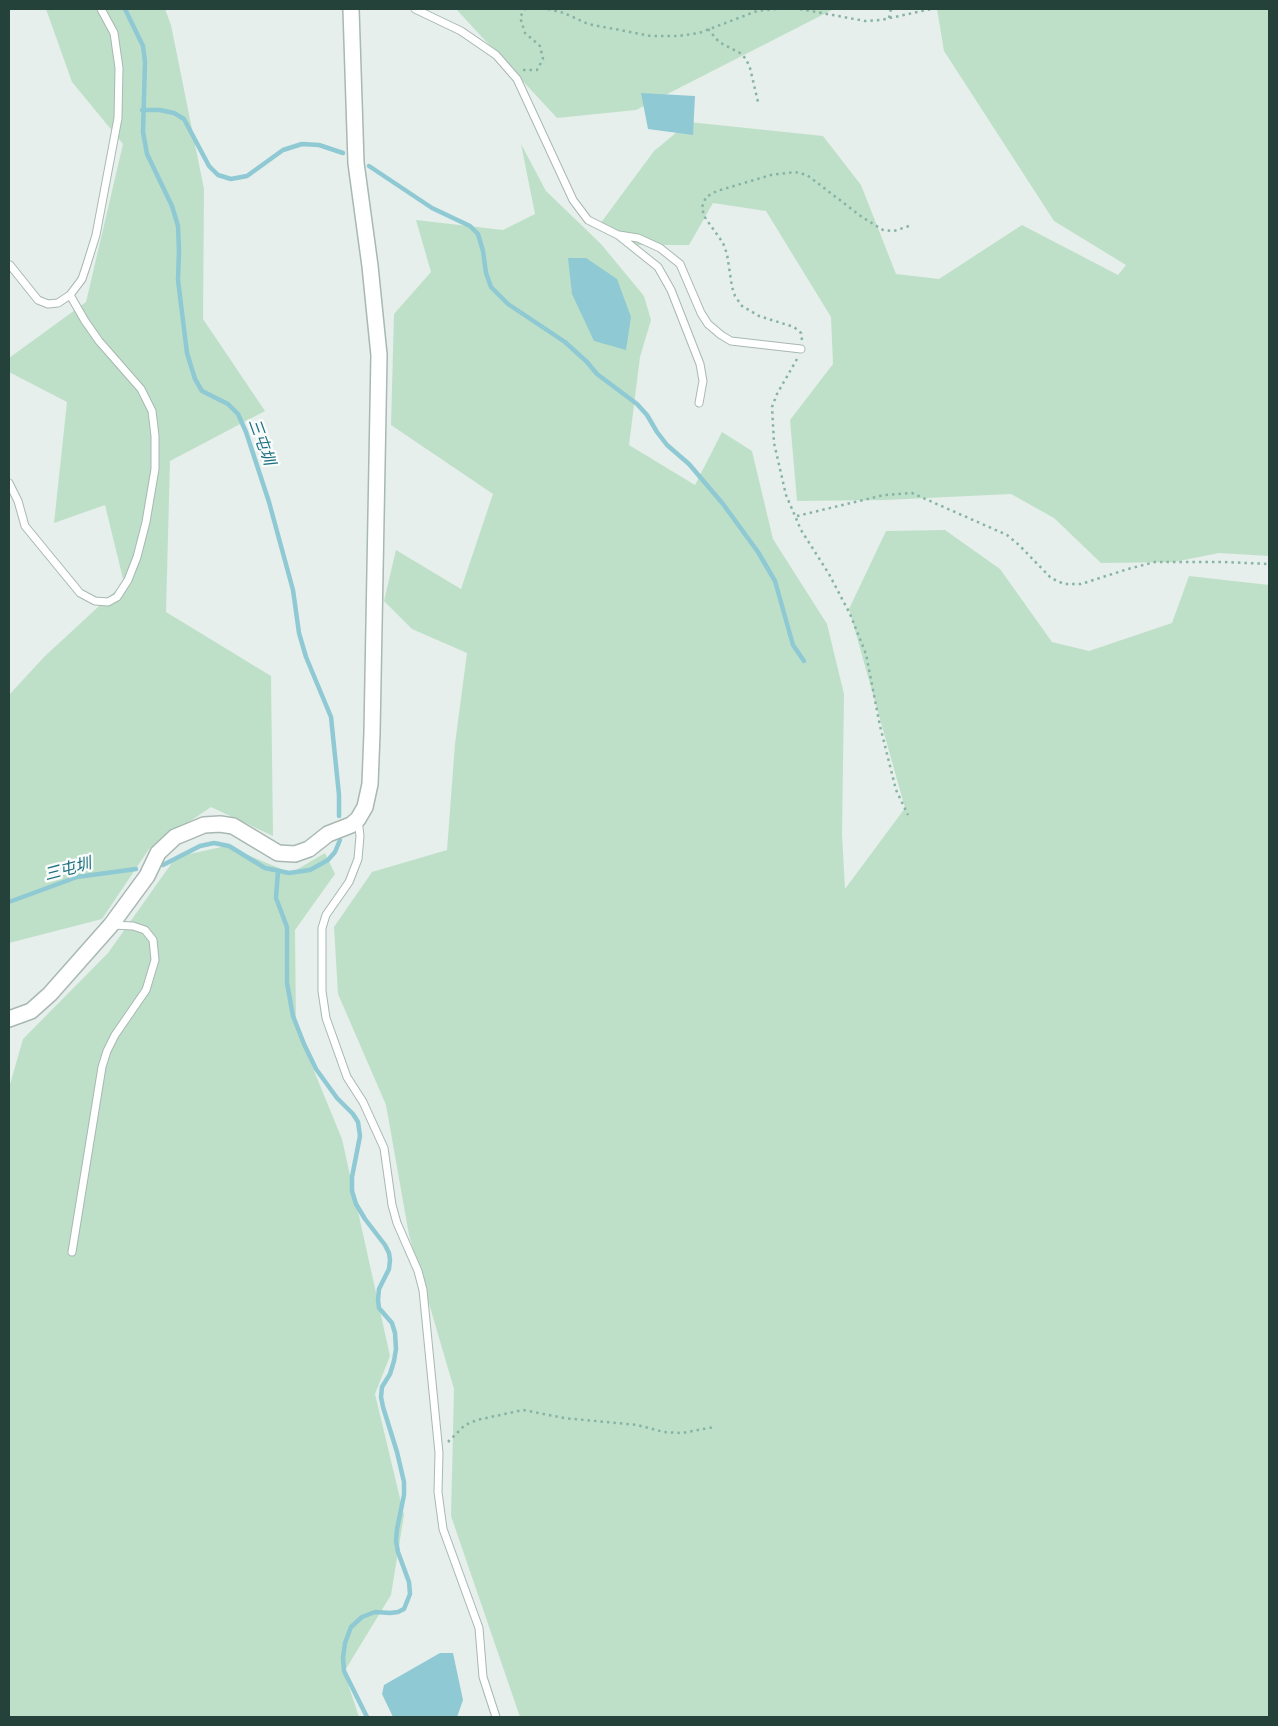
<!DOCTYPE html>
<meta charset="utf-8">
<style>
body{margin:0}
#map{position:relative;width:1278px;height:1726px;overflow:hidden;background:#e6efeb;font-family:Signika,sans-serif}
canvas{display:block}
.frame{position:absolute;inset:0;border:10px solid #24423a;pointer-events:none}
</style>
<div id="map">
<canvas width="1278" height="1726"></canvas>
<div class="frame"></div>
</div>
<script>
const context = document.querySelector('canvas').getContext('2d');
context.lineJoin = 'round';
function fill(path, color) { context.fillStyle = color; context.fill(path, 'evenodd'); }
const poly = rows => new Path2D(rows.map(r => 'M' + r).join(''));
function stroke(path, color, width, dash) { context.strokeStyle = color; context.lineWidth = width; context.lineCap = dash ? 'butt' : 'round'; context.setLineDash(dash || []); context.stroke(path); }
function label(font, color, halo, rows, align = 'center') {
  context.font = font + ' Signika,"Noto Sans TC",sans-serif'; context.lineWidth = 5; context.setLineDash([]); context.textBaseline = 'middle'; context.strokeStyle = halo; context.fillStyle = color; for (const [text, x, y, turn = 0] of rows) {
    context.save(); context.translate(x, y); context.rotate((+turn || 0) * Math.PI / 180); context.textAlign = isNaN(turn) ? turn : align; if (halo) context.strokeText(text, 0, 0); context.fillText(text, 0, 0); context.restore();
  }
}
fill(poly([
 [46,9,165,9,171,25,204,189,203,319,265,411,170,461,166,612,271,676,273,836,211,807,149,849,102,919,9,943,9,695,44,657,124,583,105,505,54,523,67,402,9,372,9,358,86,302,123,144,72,82],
 [456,9,834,9,636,110,557,118],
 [937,9,1269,9,1269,556,1219,553,1174,562,1101,563,1054,518,1011,494,885,500,797,501,790,420,833,364,831,317,766,211,713,203,689,245,632,245,597,228,654,151,689,122,823,136,861,185,896,274,939,279,1022,225,1118,275,1126,265,1054,221,944,51],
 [521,144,546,191,601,244,644,296,651,320,640,357,629,445,695,485,722,432,752,451,773,539,827,624,844,694,842,834,845,889,905,808,849,609,886,531,945,530,1000,569,1052,642,1089,651,1172,623,1189,576,1269,585,1269,1717,520,1717,451,1516,454,1389,409,1235,386,1105,338,994,334,927,372,872,447,850,455,744,467,653,412,629,384,601,396,550,461,589,493,494,391,425,394,314,431,272,416,220,503,230,535,214],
 [226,846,291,873,325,853,335,874,295,930,296,1027,342,1139,390,1356,375,1394,404,1515,391,1595,344,1672,359,1717,9,1717,9,1088,23,1039,108,953,176,857]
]), '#bfe0c8');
fill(poly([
 [641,93,695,96,693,135,648,129],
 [568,258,586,258,617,279,631,317,626,350,594,341,572,294],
 [440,1653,453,1653,463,1700,457,1717,393,1717,382,1694,384,1685]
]), '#8ec9d4');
stroke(poly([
 [125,9,143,46,145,62,143,132,147,154,172,206,178,226,179,251,178,280,187,353,195,379,202,391,228,404,238,414,246,432,269,502,293,590,299,633,306,657,331,717,339,795,339,816],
 [142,110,160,110,174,113,184,119,209,166,218,175,231,179,247,176,283,150,302,144,319,145,343,153],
 [369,166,432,208,470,226,478,234,483,251,486,273,491,287,508,304,565,342,587,362,597,374,637,404,647,415,657,432,667,445,689,464,723,504,758,552,775,581,793,645,804,661],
 [163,865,200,846,214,843,229,846,265,868,289,873,310,870,328,860,335,852,340,840],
 [278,871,276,898,287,927,287,983,293,1016,304,1044,316,1069,337,1098,353,1114,358,1122,360,1136,352,1177,352,1191,356,1204,365,1219,385,1245,389,1253,390,1260,389,1269,379,1289,378,1300,379,1308,392,1323,395,1333,396,1349,394,1361,390,1374,382,1387,381,1397,383,1407,397,1452,404,1482,404,1495,397,1529,396,1541,398,1552,409,1582,410,1594,404,1609,398,1612,390,1613,375,1612,362,1617,351,1627,345,1643,343,1658,344,1671,367,1717],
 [9,902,77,877,136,869]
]), '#8ec9d4', 4.5);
const service = poly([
 [415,9,461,31,496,55,517,79,573,200,588,220,618,235,658,267,671,290,700,364,703,381,699,403],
 [619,235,638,238,660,248,680,264,701,313,708,324,721,335,731,341,801,349],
 [10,265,38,300,48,304,58,303,70,295,82,279,87,264,96,235,118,118,119,68,114,33,101,9],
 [9,483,18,501,25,526,80,593,95,601,108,602,117,597,128,580,137,557,146,522,155,469,155,436,152,411,141,389,99,341,85,321,70,295],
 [358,819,360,836,358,859,349,882,326,915,322,928,322,991,326,1018,347,1077,363,1102,384,1148,392,1205,397,1223,418,1271,423,1290,439,1453,438,1492,443,1529,479,1628,483,1677,496,1717],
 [72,1252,102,1067,107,1051,115,1035,146,990,155,960,153,940,145,930,133,926,112,925]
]);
const tertiary = poly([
 [9,1019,31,1011,50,994,111,925,147,876,158,853,175,837,204,825,220,824,233,826,278,853,295,854,309,849,328,834,351,825,358,819,365,807,370,784,372,733,379,355,370,266,356,163,351,9]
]);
stroke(service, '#a8b8b2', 9);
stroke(tertiary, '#a8b8b2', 18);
stroke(poly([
 [548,9,564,13,588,24,651,36,678,36,699,33,757,11,777,9],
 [800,9,865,21,881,20,931,9],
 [889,18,891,9],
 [708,29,719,42,740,53,746,59,750,68,758,102],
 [523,70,537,70,543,59,540,46,525,33,520,17,525,9],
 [802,340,801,333,794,327,759,316,742,306,735,296,732,287,727,254,723,243,704,216,702,207,706,197,717,191,771,175,795,172,807,175,862,217,883,230,894,231,909,226],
 [797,359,777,394,772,407,774,443,786,495,801,530,829,574,850,614,866,654,880,726,896,790,908,815],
 [797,516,884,495,912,493,1007,535,1019,545,1051,578,1064,584,1081,584,1128,569,1155,562,1224,562,1269,564],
 [448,1442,465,1425,477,1420,523,1410,564,1418,637,1425,664,1432,682,1433,714,1427]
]), '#86b3a5', 2.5, [2.5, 4]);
stroke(service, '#fff', 7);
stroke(tertiary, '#fff', 15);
label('italic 16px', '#1c6f80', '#f7fbf9', [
 ["三屯圳",261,442,70],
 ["三屯圳",68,870,-15]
]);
</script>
